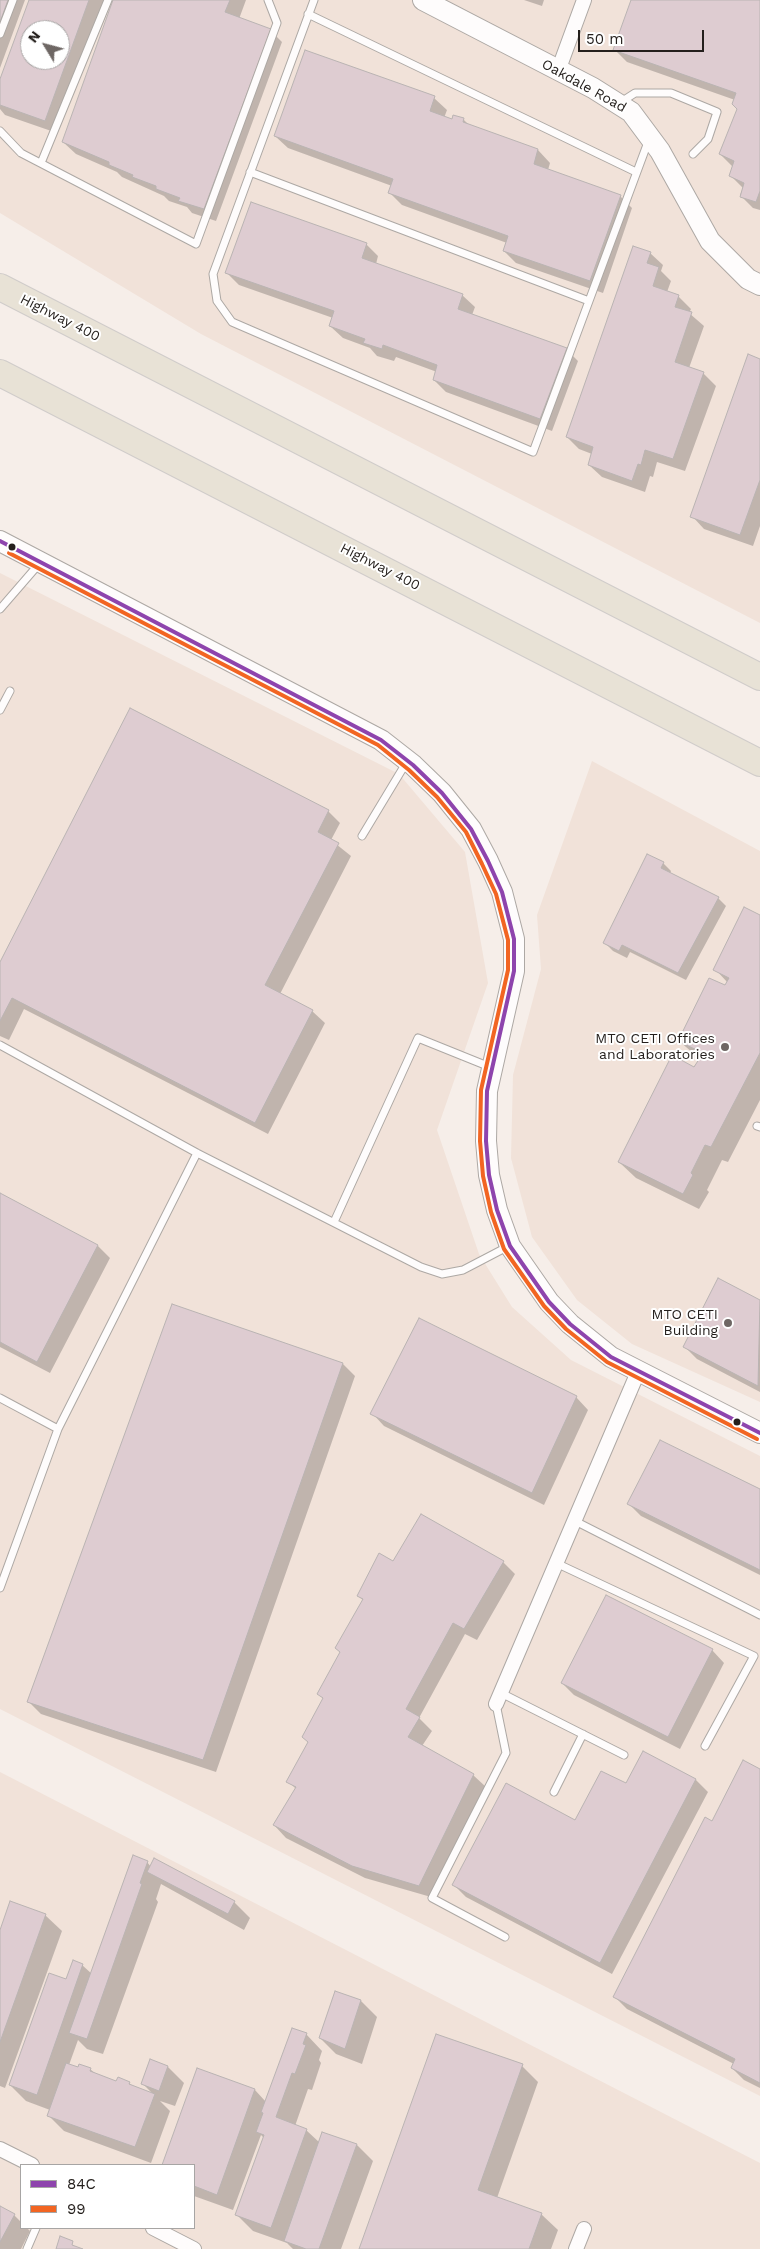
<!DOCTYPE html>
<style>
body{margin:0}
#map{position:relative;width:760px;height:2249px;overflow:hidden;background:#f6eee9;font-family:"Work Sans",sans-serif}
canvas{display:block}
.legend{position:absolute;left:20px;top:2164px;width:175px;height:65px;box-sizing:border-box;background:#fff;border:1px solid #a7a5a4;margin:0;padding:6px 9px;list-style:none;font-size:15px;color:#241f1c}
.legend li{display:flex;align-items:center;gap:10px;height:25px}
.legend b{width:25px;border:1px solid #a7a5a4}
.north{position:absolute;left:20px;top:20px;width:50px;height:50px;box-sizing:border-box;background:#fff;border:1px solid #a7a5a4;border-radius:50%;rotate:307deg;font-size:14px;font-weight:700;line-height:20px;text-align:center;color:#241f1c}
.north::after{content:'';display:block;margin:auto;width:18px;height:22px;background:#6e6764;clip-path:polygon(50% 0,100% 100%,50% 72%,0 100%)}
.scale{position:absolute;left:578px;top:30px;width:126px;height:22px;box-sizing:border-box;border:2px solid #241f1c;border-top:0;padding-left:6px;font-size:15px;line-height:18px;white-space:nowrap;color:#241f1c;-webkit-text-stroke:4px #fff;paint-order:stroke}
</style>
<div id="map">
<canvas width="760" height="2249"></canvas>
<ul class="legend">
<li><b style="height:6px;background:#8e44ad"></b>84C</li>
<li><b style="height:6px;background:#f26522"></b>99</li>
</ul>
<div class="north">N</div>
<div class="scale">50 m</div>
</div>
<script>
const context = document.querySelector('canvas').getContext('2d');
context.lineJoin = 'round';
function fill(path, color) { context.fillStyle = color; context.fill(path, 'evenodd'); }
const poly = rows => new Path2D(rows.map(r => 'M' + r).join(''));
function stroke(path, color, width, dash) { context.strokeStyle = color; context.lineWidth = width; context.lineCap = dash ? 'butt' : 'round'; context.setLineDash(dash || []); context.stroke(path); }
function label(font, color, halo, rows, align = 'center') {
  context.font = font + ' "Work Sans",sans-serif'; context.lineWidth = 4; context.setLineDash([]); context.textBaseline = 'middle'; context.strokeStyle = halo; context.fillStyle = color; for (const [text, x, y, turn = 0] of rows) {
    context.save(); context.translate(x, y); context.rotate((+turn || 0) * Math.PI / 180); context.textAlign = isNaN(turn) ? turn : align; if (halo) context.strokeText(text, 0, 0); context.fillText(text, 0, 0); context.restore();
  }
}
fill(poly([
 [0,0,760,0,760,623,201,334,0,213],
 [30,30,60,30,60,60,30,60],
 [0,573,399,774,465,852,488,983,437,1130,479,1254,512,1307,571,1360,760,1456,760,2096,0,1709],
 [592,761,760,851,760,1402,632,1344,577,1300,532,1237,511,1158,513,1075,541,969,537,915],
 [0,1772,760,2163,760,2249,0,2249],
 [21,2165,194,2165,194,2228,21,2228]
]), '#f1e2d9');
fill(poly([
 [0,0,25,0,0,68],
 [30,0,106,0,57,133,5,115,0,109,0,83],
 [30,30,60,30,60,60,30,60],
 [115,0,246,0,239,19,270,30,282,42,216,221,192,213,187,207,169,201,164,196,122,177,117,172,76,154,63,142],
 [524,0,544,0,542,6],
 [632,0,760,0,760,210,753,208,740,195,743,188,731,176,733,167,720,154,739,108,735,100,627,62,615,50],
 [434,98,447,110,444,118,453,121,463,119,470,126,538,150,550,163,548,170,620,196,632,208,603,293,516,263,504,251,507,243,402,205,390,193,392,186,288,148,275,136],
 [366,244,378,256,376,264,462,295,475,307,472,315,566,349,578,361,552,431,446,392,434,380,437,372,396,357,394,361,377,356,370,348,343,338,330,326,333,318,239,285,227,273],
 [650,253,663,265,661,271,671,281,667,292,678,296,691,309,689,313,704,326,689,368,703,373,716,386,685,471,657,462,653,477,650,476,645,492,602,477,589,465,592,454,579,449,567,437],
 [760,360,760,526,753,546,704,529,692,516],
 [328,811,340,823,331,840,351,856,280,994,312,1011,325,1023,268,1134,24,1009,9,1040,0,1036,0,964],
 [663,863,671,871,670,874,718,898,726,906,686,980,630,952,627,958,613,951,605,943],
 [760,917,760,1100,728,1162,722,1160,707,1190,709,1192,699,1209,636,1178,619,1162,700,1059,679,1041,726,987,728,983,715,969],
 [0,1195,98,1246,110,1258,50,1373,0,1347],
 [719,1279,760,1301,760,1392,697,1359,685,1347],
 [343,1364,355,1376,216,1772,41,1714,29,1702],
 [576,1397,588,1410,544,1505,384,1426,372,1413],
 [760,1491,760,1575,641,1516,629,1504],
 [503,1562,515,1574,477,1640,465,1634,419,1718,432,1731,422,1746,473,1775,486,1787,431,1897,365,1878,286,1838,274,1825,296,1789,288,1781,309,1742,324,1699,319,1694,341,1653,364,1601,358,1596,393,1563],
 [712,1650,724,1663,680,1749,574,1695,562,1683],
 [643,1752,696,1780,708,1792,612,1974,466,1897,454,1885,576,1822,626,1785],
 [760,1770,760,2088,744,2080,732,2068,734,2064,627,2009,614,1996,713,1823],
 [147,1862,151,1867,234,1902,250,1918,244,1930,161,1884,156,1899,158,1902,103,2054,87,2049,78,2040,69,2065,79,2069,90,2069,97,2075,117,2083,129,2083,134,2087,153,2094,143,2084,168,2067,184,2083,175,2106,160,2101,170,2111,151,2163,64,2131,48,2115,50,2110,26,2101,10,2085,67,1981,82,1965,92,1974],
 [45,1915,62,1931,5,2088,0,2086,0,1933],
 [361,2001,377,2017,362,2064,336,2054,320,2038],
 [306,2034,322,2051,319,2060,321,2063,312,2090,308,2089,295,2126,306,2130,320,2143,357,2145,373,2161,341,2249,293,2249,287,2243,253,2231,236,2214,264,2138,261,2135,233,2210,194,2196,194,2165,163,2165,198,2070,255,2090,266,2102],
 [522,2066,538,2082,497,2198,541,2214,558,2230,551,2249,361,2249],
 [0,2207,14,2215,21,2222,21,2228,27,2228,30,2231,21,2249,0,2249]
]), '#0003');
const building = poly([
 [0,0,8,0,0,22,0,0],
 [29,0,89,0,45,121,0,105,0,79,29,0],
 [30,30,60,30,60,60,30,60,30,30],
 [113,0,230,0,225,12,271,29,204,209,178,201,180,198,156,189,156,186,132,177,133,175,109,165,109,162,62,142,113,0],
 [631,0,760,0,760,191,756,202,740,197,744,183,729,176,734,161,719,154,737,109,732,104,736,93,613,50,631,0],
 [305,50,435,96,430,111,452,119,453,115,464,118,463,122,538,149,534,164,621,195,590,281,503,251,508,236,388,193,393,179,274,136,305,50],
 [251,202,367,243,362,258,463,294,458,309,567,348,540,419,433,380,437,365,383,345,382,349,363,343,365,339,329,326,334,311,225,273,251,202],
 [633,246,651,252,647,263,659,267,653,286,679,295,675,307,692,312,675,362,704,372,673,459,645,450,641,465,638,464,632,481,588,465,593,447,566,437,633,246],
 [748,354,760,359,760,480,740,535,690,517,748,354],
 [130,708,329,810,318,832,339,843,265,985,313,1010,255,1123,12,998,0,1021,0,962,130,708],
 [647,854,664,862,661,868,719,897,678,973,622,945,619,951,603,943,647,854],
 [744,907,760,915,760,1053,711,1147,705,1145,691,1173,693,1175,683,1194,618,1162,672,1055,694,1067,703,1053,678,1041,709,978,725,985,729,978,713,970,744,907],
 [0,1193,98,1245,37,1362,0,1342,0,1193],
 [718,1278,760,1300,758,1386,683,1347,718,1278],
 [172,1304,343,1363,203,1760,27,1702,172,1304],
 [419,1318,577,1396,532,1493,370,1414,419,1318],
 [660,1440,760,1489,760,1570,627,1504,660,1440],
 [421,1514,504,1561,464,1629,453,1623,406,1709,420,1717,408,1737,474,1774,419,1886,352,1866,273,1825,296,1787,286,1782,308,1742,302,1737,323,1698,317,1694,340,1652,335,1648,363,1599,357,1596,379,1553,393,1561,421,1514],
 [606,1595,713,1649,668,1737,561,1683,606,1595],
 [643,1751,696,1779,600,1963,452,1885,506,1783,575,1820,601,1771,626,1783,643,1751],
 [743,1760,760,1769,760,2083,731,2068,735,2059,613,1997,705,1817,712,1821,743,1760],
 [133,1855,148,1861,140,1883,142,1884,87,2039,69,2033,133,1855],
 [154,1858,235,1901,228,1914,147,1872,154,1858],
 [10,1901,46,1914,0,2042,0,1930,10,1901],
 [73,1960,83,1964,37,2095,9,2085,49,1973,66,1979,73,1960],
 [335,1991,361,2000,345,2049,319,2038,335,1991],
 [292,2028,307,2033,303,2044,306,2045,295,2074,292,2073,276,2117,307,2129,271,2228,235,2215,264,2135,256,2132,263,2113,261,2112,292,2028],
 [436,2034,523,2064,478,2190,542,2213,529,2249,359,2249,436,2034],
 [150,2059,168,2066,159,2091,141,2084,150,2059],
 [66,2063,78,2067,79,2064,91,2068,90,2071,116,2081,118,2077,130,2082,129,2084,155,2094,135,2147,47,2116,66,2063],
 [197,2068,255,2089,217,2195,194,2186,194,2165,162,2165,197,2068],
 [322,2132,357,2144,319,2249,306,2249,284,2241,322,2132],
 [0,2206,15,2214,0,2242,0,2206],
 [60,2236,73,2241,72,2245,83,2249,56,2249,60,2236]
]);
fill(building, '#deccd1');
stroke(building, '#bab4b3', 1);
const lane = poly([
 [314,0,213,274,217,301,232,322,533,452,648,142],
 [308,14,636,172],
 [0,34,13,0],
 [621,102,635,93,671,93,717,112,708,139,693,154],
 [0,131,21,153,196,244,277,23,268,0],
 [41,163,108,0],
 [250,172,589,301],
 [0,609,39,564],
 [0,710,10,691],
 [362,836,406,763],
 [0,1045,197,1153,421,1267,442,1274,463,1270,509,1246],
 [757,1126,760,1127],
 [334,1222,418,1038,490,1067],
 [0,1398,58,1429],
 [575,1521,760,1615],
 [556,1563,754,1656,705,1746],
 [0,1588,58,1429,197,1153],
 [501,1693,624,1755],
 [496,1704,506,1753,432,1898,505,1937],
 [554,1792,583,1734],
 [27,2249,36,2228]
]);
const street = poly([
 [558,71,584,0],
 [496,1704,638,1372],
 [0,2149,32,2165],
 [153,2228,194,2249],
 [576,2249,584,2229]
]);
const secondary = poly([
 [423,0,593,88,631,112,660,151,710,241,748,279,760,285],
 [0,541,381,740,413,765,442,793,471,829,488,861,502,892,514,939,514,971,487,1091,486,1141,489,1175,497,1210,510,1246,549,1302,570,1324,611,1357,760,1433]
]);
const highway = poly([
 [0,287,760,677],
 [0,373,760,763]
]);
stroke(lane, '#ada8a4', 9);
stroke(street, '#ada8a4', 16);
stroke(secondary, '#ada8a4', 22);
stroke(highway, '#d0ccca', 28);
stroke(lane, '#fefcfc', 7);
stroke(street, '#fefcfc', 14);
stroke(secondary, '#fefcfc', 20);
stroke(highway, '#e8e2d6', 26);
stroke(poly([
 [0,541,381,740,413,765,442,793,471,829,488,861,502,892,514,939,514,971,487,1091,486,1141,489,1175,497,1210,510,1246,549,1302,570,1324,611,1357,760,1433]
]), '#8e44ad', 4);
stroke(poly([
 [9,553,378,745,409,770,437,797,466,832,482,864,496,894,508,940,508,970,481,1090,480,1141,483,1176,491,1212,504,1249,544,1306,566,1329,607,1362,757,1439]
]), '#f26522', 4);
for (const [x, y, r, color] of [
 [12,547,4.5,"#241f1c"],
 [725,1047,5,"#6e6764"],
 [728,1323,5,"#6e6764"],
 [737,1422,4.5,"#241f1c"]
]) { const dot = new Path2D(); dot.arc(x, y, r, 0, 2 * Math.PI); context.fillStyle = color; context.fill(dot); stroke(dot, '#fff', 2); }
label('14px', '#241f1c', '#fff', [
 ["Oakdale Road",584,86,29],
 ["Highway 400",60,318,27],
 ["Highway 400",380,567,27]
]);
label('14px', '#241f1c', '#fff', [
 ["MTO CETI Offices",715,1039],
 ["and Laboratories",715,1055],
 ["MTO CETI",718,1315],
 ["Building",718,1331]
], 'right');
</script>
